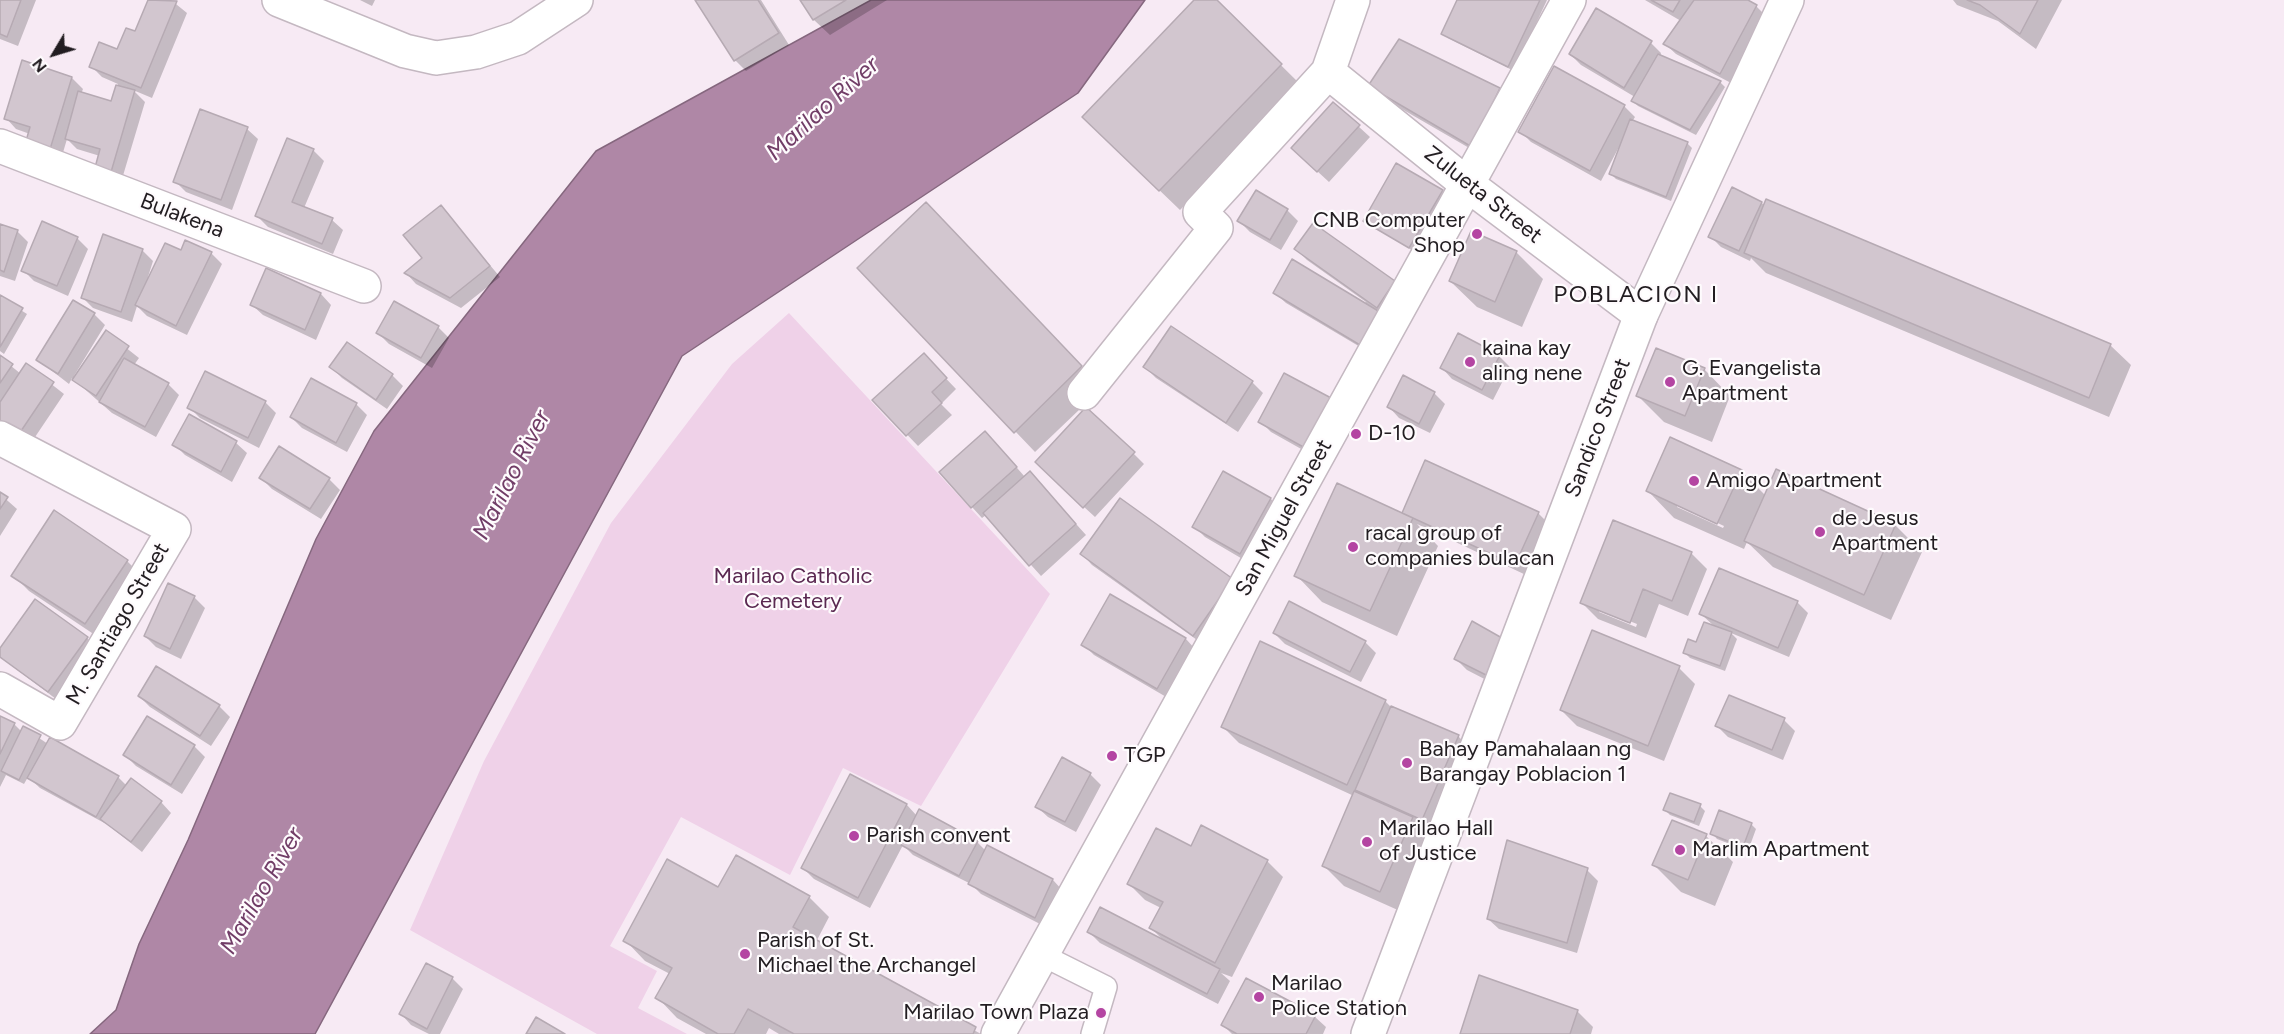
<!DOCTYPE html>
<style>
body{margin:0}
#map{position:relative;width:2284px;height:1034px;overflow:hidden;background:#f7eaf4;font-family:Figtree,sans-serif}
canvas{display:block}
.north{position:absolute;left:24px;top:24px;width:60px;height:60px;-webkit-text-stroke:4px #fefbfd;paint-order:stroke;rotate:232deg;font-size:16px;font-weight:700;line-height:24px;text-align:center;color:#221d21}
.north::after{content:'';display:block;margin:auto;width:21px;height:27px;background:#221d21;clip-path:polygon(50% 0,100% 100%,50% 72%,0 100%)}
</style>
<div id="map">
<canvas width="2284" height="1034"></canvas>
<div class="north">N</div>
</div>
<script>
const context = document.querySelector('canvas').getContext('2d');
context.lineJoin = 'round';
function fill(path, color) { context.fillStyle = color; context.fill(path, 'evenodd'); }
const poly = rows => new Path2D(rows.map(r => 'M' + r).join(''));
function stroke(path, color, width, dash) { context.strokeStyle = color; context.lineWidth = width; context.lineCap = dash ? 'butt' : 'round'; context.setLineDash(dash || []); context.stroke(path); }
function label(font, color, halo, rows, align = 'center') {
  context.font = font + ' Figtree,sans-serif'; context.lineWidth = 4.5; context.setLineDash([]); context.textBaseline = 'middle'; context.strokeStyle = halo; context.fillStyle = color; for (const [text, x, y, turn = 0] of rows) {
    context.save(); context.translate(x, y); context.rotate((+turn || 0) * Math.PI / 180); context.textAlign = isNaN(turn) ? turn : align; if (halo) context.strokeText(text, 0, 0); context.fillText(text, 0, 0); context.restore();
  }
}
fill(poly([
 [789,313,1050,594,921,806,843,768,790,875,681,817,610,946,657,971,638,1008,687,1034,597,1034,410,930,484,761,611,523,732,364]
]), '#efd1e8');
const water = poly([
 [871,0,1145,0,1078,93,682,356,315,1034,90,1034,116,1010,139,944,188,840,316,539,374,431,596,151,871,0]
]);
fill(water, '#af87a6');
stroke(water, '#85677e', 1.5);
fill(poly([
 [0,0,36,0,18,46,0,39],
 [149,0,171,0,187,13,152,98,133,90,145,102,119,189,100,156,77,149,67,139,59,166,30,134,16,129,6,118,72,78,83,89,81,94,112,103,118,84,102,77,91,66,118,51,136,33],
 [360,0,375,0,372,6],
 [697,0,761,0,789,45,746,71,735,60],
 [802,0,887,0,830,35,814,20],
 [1197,0,1215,0,1301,85,1180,210,1104,137],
 [1459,0,1547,0,1514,71,1448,38,1443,33],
 [1645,0,1744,0,1756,6,1767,17,1731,83,1676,54,1665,44,1681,21],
 [1953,0,2062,0,2036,49,1998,21,1957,5],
 [1400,41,1499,90,1510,100,1483,156,1381,97,1370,86],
 [1651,43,1661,53,1660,57,1720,82,1725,87,1696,135,1638,106,1633,101,1635,97,1581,65,1570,54],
 [1334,104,1370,137,1329,182,1304,159],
 [1624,106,1635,117,1632,122,1687,143,1692,148,1671,201,1616,179,1611,174,1619,147,1601,181,1531,142,1520,131],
 [247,129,258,139,232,210,186,192,175,181],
 [313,150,324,161,304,208,332,220,343,230,333,254,268,227,257,216],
 [1442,191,1447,196,1415,252,1365,221],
 [1761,203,2110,345,2131,365,2109,417,1766,273,1751,258,1750,261,1721,247,1710,236],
 [441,207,500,277,461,308,416,284,406,273,424,259],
 [1287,210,1298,221,1281,250,1250,232,1239,221],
 [946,225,1102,388,1035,452,1015,431],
 [1313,225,1394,283,1372,354,1286,303,1275,293,1364,304,1366,302,1307,260,1296,249],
 [0,226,17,231,28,242,15,281,0,276],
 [77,238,88,249,68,296,34,281,23,270],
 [142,250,153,261,148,277,150,277,181,252,211,253,222,264,187,335,147,316,137,306,132,322,93,308,82,297],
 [1516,252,1543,279,1522,327,1477,307,1450,281],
 [321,294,331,305,316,340,263,315,252,305],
 [0,297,27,314,4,354,0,351],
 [73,302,94,314,105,325,74,376,76,377,106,332,139,358,134,365,168,384,179,395,156,437,112,413,72,378,69,384,38,360],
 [438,327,449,338,432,368,389,344,378,333],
 [1171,328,1252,382,1263,393,1238,432,1156,378,1145,367],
 [1499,356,1510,367,1493,400,1452,379,1442,368],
 [0,357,21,374,27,365,64,394,31,443,0,422],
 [934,366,956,389,941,404,952,415,918,446,874,400],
 [331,367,392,375,403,386,387,409,342,378],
 [1704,369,1730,396,1712,442,1664,422,1638,396],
 [1284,375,1319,459,1271,432,1260,421],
 [312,380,356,404,367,415,347,452,302,428,291,417],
 [1434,393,1445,404,1430,433,1399,418,1389,407],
 [265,402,276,413,259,448,200,418,189,407],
 [236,443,247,453,232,482,185,455,174,444],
 [996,444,1025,477,1040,484,1086,535,1041,576,986,515,982,518,972,507],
 [1133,453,1144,464,1095,517,1047,473],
 [1741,471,1766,496,1895,525,1922,552,1891,620,1773,567,1747,542,1744,549,1674,518,1648,491],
 [1677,504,1724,526,1723,528,1677,507],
 [261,478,329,479,340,490,321,519,272,489],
 [0,494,17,509,0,536],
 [1271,499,1281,510,1251,564,1205,537,1194,526],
 [1538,513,1549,524,1526,575,1417,524,1438,546,1397,636,1322,602,1296,575,1409,518],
 [1691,553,1707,569,1688,616,1659,604,1646,638,1598,619,1582,603],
 [1599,609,1637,624,1636,627,1599,612],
 [1082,554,1232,580,1204,645,1092,565],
 [127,561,143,577,101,639,29,591,13,575],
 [194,597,205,608,181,659,156,647,145,636],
 [1797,602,1808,613,1789,657,1731,633,1737,639,1725,671,1690,658,1685,653,1715,627,1701,614],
 [1274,633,1365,642,1376,653,1361,682,1285,644],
 [87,638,97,649,60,702,0,657,0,651],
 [1186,639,1196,650,1168,698,1094,655,1083,644],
 [1501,639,1498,686,1467,670,1456,659],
 [1679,668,1695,684,1664,761,1577,726,1561,710],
 [139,696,219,706,230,717,211,746,150,707],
 [1385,701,1391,707,1458,736,1478,757,1442,839,1425,832,1432,839,1400,911,1344,886,1323,865,1354,796,1239,743,1223,727],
 [0,718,14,724,22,732,24,728,48,744,118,777,127,786,161,802,171,813,142,852,108,825,40,788,28,777,24,784,6,775,0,787],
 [1784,720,1795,731,1783,760,1728,737,1717,726],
 [194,746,205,757,182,794,136,766,125,755],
 [1090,774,1101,785,1076,832,1048,817,1037,807],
 [851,776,907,805,917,816,977,842,986,851,988,847,1053,880,1063,891,1046,927,981,894,971,884,913,855,903,845,870,908,814,879,803,868],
 [1700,806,1705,811,1699,826,1670,815,1665,810],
 [1751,824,1756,829,1748,851,1717,839,1712,833],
 [1706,836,1733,862,1715,906,1681,892,1654,865],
 [1192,848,1267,861,1283,877,1232,977,1221,973,1230,981,1218,1004,1100,943,1089,932,1165,942,1151,928,1161,908,1145,900,1129,884],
 [1587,870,1598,881,1577,953,1499,929,1488,919],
 [718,889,809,897,829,917,816,942,981,1034,779,1034,769,1028,766,1034,706,1034,677,1018,657,997,670,974,645,961,625,940],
 [426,965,453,979,463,989,440,1034,429,1034,411,1025,401,1014],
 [1247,981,1315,1017,1326,1027,1323,1034,1232,1034,1223,1025],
 [1577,1011,1593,1027,1591,1034,1461,1034]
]), '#0003');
const building = poly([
 [0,0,21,0,7,37,0,34,0,0],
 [148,0,177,1,141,88,89,67,99,42,117,49,126,28,135,31,148,0],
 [695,0,758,0,779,33,734,61,695,0],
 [800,0,846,0,813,20,800,0],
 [1194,0,1217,0,1282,64,1159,191,1082,117,1194,0],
 [1457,0,1540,0,1508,67,1441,34,1457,0],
 [1651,0,1680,0,1673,12,1651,0],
 [1694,0,1748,0,1757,5,1720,74,1663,44,1694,0],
 [1967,0,2038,0,2020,34,1980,5,1967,0],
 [1596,8,1652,41,1624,88,1569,54,1596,8],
 [1399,39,1500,88,1472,147,1368,86,1399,39],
 [1658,54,1721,81,1690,130,1631,101,1658,54],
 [22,60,72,77,48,156,24,148,30,127,4,119,22,60],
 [1554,66,1625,105,1590,171,1518,132,1554,66],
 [116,85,135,90,109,179,93,175,100,149,65,139,78,91,111,101,116,85],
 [1333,102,1360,125,1317,172,1291,148,1333,102],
 [200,109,248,127,221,200,173,182,200,109],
 [1630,119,1688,142,1666,197,1609,174,1630,119],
 [287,138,314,149,292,202,333,218,322,244,255,216,287,138],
 [1396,163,1443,190,1409,248,1363,221,1396,163],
 [1732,187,1762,202,1739,251,1708,237,1732,187],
 [1256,190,1288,209,1270,240,1237,221,1256,190],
 [1766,199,2111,344,2089,398,1744,253,1766,199],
 [926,202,1082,366,1014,433,857,268,926,202],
 [441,205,490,266,450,298,404,273,422,258,403,235,441,205],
 [42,221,78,237,57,286,21,271,42,221],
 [1313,223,1395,281,1377,308,1294,249,1313,223],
 [0,224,18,230,4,272,0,270,0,224],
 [1471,231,1517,251,1495,302,1449,281,1471,231],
 [103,234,143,249,121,312,81,298,103,234],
 [185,240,212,252,176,326,135,305,165,243,181,250,185,240],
 [1292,259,1380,312,1360,345,1273,293,1292,259],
 [266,268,321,293,305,330,250,305,266,268],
 [0,295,23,308,0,347,0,295],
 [73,300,95,313,58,374,36,360,73,300],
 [394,301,439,326,421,358,376,333,394,301],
 [1171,326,1253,381,1226,423,1143,367,1171,326],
 [106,330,129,346,96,396,72,380,106,330],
 [1458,333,1500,355,1482,390,1440,368,1458,333],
 [347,342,393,374,376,400,329,367,347,342],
 [1656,348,1705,368,1685,416,1636,396,1656,348],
 [924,353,947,378,932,392,942,403,906,436,872,400,924,353],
 [0,355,13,364,0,383,0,355],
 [124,358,169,383,145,427,99,402,124,358],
 [26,363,54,382,19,434,0,421,0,402,26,363],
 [205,371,266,401,248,438,187,408,205,371],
 [1284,373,1333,399,1307,449,1258,422,1284,373],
 [1403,375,1435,392,1419,424,1387,407,1403,375],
 [311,378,357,403,336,443,290,417,311,378],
 [1086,407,1135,452,1083,508,1035,462,1086,407],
 [189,414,237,441,221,472,172,445,189,414],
 [985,431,1017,467,971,508,939,472,985,431],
 [1670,437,1742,470,1717,524,1646,491,1670,437],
 [279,446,330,478,310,509,259,478,279,446],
 [1425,460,1539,512,1515,565,1402,513,1425,460],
 [1776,469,1896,524,1864,595,1744,541,1776,469],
 [1030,471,1076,524,1029,566,983,513,1030,471],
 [1223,471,1271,498,1240,554,1192,527,1223,471],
 [1337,483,1413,518,1370,611,1294,576,1337,483],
 [0,492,8,497,0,509,0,492],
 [1120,498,1233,579,1193,636,1080,554,1120,498],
 [54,510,128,560,85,624,11,576,54,510],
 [1613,520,1692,552,1672,601,1643,589,1630,623,1580,603,1613,520],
 [1719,568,1798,601,1778,648,1699,614,1719,568],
 [168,583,195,596,170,649,144,636,168,583],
 [1110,594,1186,638,1157,689,1081,645,1110,594],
 [35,599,88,637,48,692,0,657,0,648,35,599],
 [1289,601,1366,641,1350,672,1273,633,1289,601],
 [1472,621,1502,638,1488,676,1454,659,1472,621],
 [1704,622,1732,632,1720,666,1683,653,1688,639,1696,642,1704,622],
 [1592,630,1680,666,1648,746,1560,710,1592,630],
 [1260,641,1386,700,1347,785,1221,727,1260,641],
 [156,666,220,705,200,736,138,696,156,666],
 [1729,695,1785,718,1772,750,1715,726,1729,695],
 [1391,706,1459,735,1422,820,1355,790,1391,706],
 [0,716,15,723,0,754,0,716],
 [147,716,195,745,171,785,123,755,147,716],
 [23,726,41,735,19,780,1,771,23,726],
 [50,737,119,776,96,817,27,778,50,737],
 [1062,757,1091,773,1065,822,1035,807,1062,757],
 [850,774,907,804,858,898,801,868,850,774],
 [131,778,162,801,131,842,100,819,131,778],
 [1354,791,1413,817,1380,892,1322,866,1354,791],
 [1670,793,1701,804,1694,822,1663,810,1670,793],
 [919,809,978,841,959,876,901,845,919,809],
 [1719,810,1752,823,1743,847,1710,834,1719,810],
 [1672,820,1707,834,1688,880,1652,865,1672,820],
 [1201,825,1268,860,1215,963,1149,928,1163,902,1127,884,1156,828,1191,846,1201,825],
 [1507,840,1588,868,1567,943,1487,919,1507,840],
 [987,845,1053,879,1035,918,968,884,987,845],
 [736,855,810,896,793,927,976,1027,973,1034,794,1034,748,1009,734,1034,718,1034,655,998,672,968,623,941,667,859,718,887,736,855],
 [1100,907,1220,969,1207,994,1087,932,1100,907],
 [426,963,453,977,427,1029,399,1014,426,963],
 [1479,975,1578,1010,1570,1034,1460,1034,1479,975],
 [1246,978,1316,1015,1306,1034,1237,1034,1221,1025,1246,978],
 [536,1017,565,1034,526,1034,536,1017]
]);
fill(building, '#d2c6cf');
stroke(building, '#b6aab3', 1.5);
const lane = poly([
 [1042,955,1106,987,1092,1034]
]);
const street = poly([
 [279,0,405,51,436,58,476,52,518,38,576,0],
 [1328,72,1468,185,1641,315],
 [0,146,364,286],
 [1084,393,1216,228,1200,212,1328,72,1353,0],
 [0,438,174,529,60,723,0,689],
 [998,1034,1569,0]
]);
const secondary = poly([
 [1368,1034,1641,315,1787,0]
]);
stroke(lane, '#c4b8c1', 24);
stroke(street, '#c4b8c1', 36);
stroke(secondary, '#c4b8c1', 36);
stroke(lane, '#fff', 21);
stroke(street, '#fff', 33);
stroke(secondary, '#fff', 33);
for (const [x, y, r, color] of [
 [1477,234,6,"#b445a2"],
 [1470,362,6,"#b445a2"],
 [1670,382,6,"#b445a2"],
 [1356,434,6,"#b445a2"],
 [1694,481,6,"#b445a2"],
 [1820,532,6,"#b445a2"],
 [1353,547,6,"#b445a2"],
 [1112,756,6,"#b445a2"],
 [1407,763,6,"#b445a2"],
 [854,836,6,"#b445a2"],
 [1367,842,6,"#b445a2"],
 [1680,850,6,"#b445a2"],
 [745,954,6,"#b445a2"],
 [1259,997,6,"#b445a2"],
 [1101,1013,6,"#b445a2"]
]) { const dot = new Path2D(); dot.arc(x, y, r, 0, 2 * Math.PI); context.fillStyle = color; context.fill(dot); stroke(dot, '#fefbfd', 2); }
label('22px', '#221d21', '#fefbfd', [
 ["Zulueta Street",1483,195,38],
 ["Bulakena",182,216,21],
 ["Sandico Street",1598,428,-69],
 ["San Miguel Street",1284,518,-61],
 ["M. Santiago Street",118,624,-60]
]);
label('22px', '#221d21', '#fefbfd', [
 ["CNB Computer",1465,221,"right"],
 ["Shop",1465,246,"right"],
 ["kaina kay",1482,349],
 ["aling nene",1482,374],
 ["G. Evangelista",1682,369],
 ["Apartment",1682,394],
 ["D-10",1368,434],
 ["Amigo Apartment",1706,481],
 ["de Jesus",1832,519],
 ["Apartment",1832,544],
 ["racal group of",1365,534],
 ["companies bulacan",1365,559],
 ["Bahay Pamahalaan ng",1419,750],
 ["Barangay Poblacion 1",1419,775],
 ["TGP",1124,756],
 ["Marilao Hall",1379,829],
 ["of Justice",1379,854],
 ["Parish convent",866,836],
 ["Marlim Apartment",1692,850],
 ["Parish of St.",757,941],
 ["Michael the Archangel",757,966],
 ["Marilao",1271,984],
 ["Police Station",1271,1009],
 ["Marilao Town Plaza",1089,1013,"right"]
], 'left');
label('22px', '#5a2851', '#fefbfd', [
 ["Marilao Catholic",793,577],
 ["Cemetery",793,602]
]);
label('italic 24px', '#713d67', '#fefbfd', [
 ["Marilao River",823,109,-42],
 ["Marilao River",512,475,-63],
 ["Marilao River",262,891,-60]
]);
context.letterSpacing = '1.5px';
label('24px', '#221d21', '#fefbfd', [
 ["POBLACION I",1636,295]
]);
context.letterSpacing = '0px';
</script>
